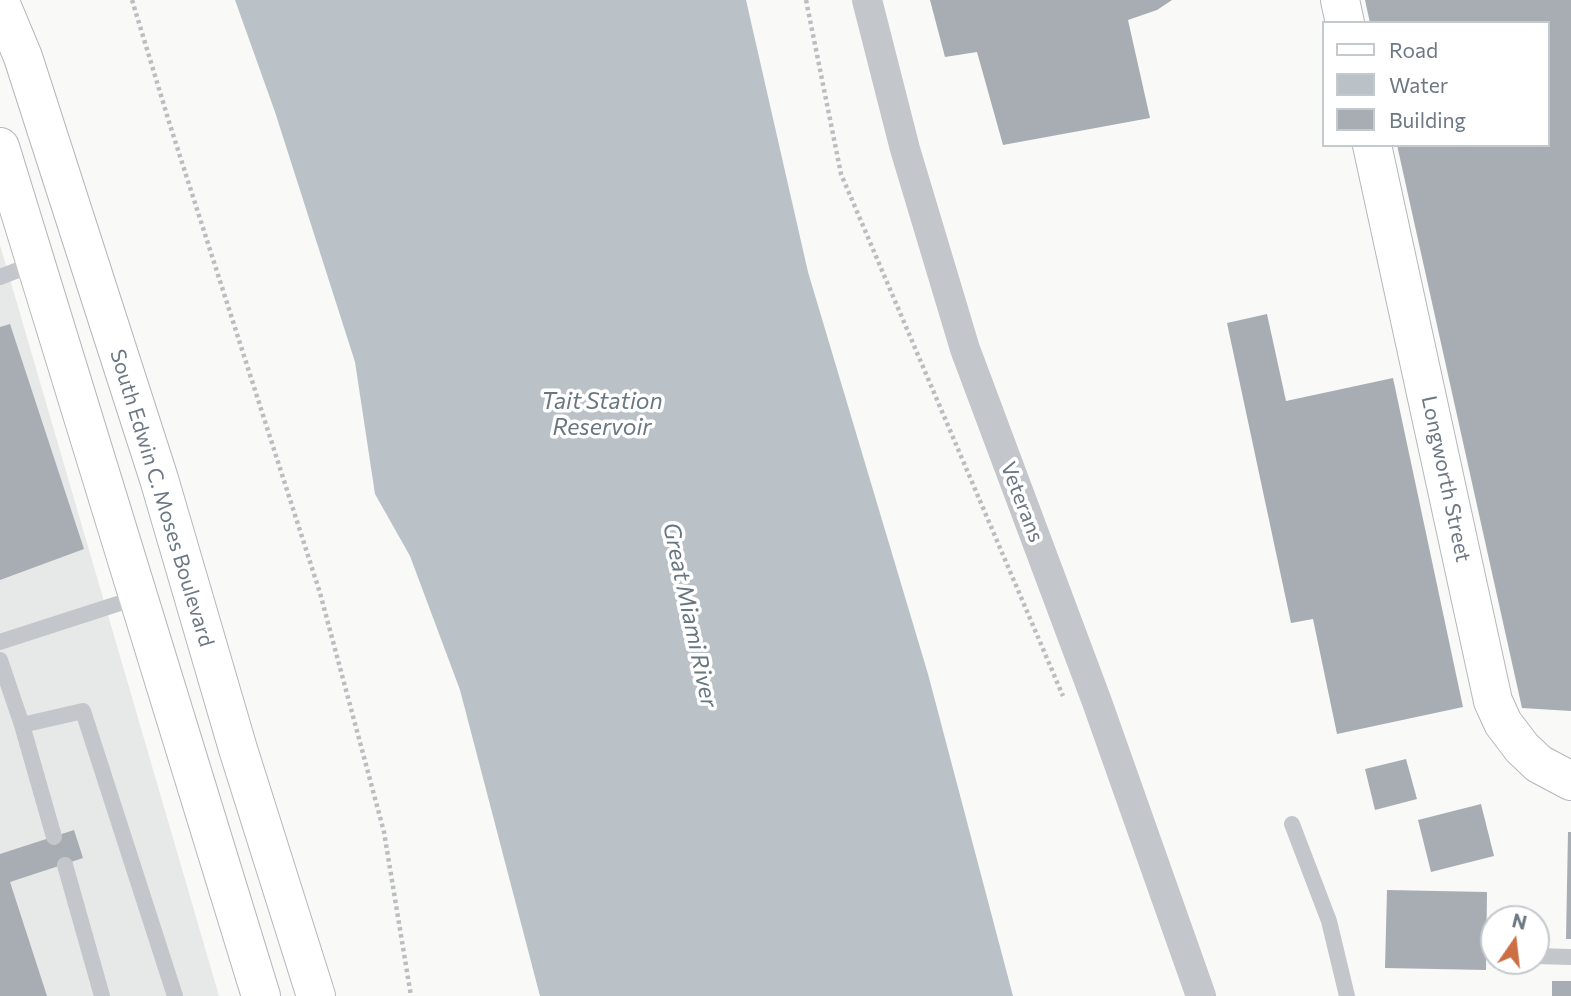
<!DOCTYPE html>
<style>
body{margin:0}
#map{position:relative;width:1571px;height:996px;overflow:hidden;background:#f9f9f8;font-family:Commissioner,sans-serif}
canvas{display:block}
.legend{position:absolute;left:1322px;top:21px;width:228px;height:126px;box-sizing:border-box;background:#fff;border:2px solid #c4c9ce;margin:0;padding:9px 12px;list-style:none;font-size:21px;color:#6c7884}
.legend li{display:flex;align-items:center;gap:14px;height:35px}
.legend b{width:35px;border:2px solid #c4c9ce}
.north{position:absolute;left:1480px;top:905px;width:70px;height:70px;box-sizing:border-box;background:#fff;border:2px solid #c4c9ce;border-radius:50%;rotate:14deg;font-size:19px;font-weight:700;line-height:28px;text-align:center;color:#6c7884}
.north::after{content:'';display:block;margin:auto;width:24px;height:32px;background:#cd6f44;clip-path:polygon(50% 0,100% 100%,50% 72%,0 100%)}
</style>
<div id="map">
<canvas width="1571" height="996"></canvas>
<ul class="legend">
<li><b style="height:9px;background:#fff"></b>Road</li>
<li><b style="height:19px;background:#bac2c7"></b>Water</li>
<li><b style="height:19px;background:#a7adb3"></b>Building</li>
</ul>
<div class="north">N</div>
</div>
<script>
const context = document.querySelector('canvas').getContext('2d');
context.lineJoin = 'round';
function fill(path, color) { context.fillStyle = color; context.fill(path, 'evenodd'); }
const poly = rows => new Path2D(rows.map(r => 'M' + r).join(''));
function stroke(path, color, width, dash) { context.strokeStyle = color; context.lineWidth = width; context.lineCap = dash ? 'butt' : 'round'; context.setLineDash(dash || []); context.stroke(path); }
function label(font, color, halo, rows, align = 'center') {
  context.font = font + ' Commissioner,sans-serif'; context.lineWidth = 7; context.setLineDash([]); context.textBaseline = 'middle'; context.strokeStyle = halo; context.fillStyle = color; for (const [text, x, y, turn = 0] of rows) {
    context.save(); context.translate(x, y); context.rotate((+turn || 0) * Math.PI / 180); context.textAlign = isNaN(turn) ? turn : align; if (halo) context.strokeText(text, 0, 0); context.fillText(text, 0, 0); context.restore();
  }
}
fill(poly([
 [0,245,129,687,219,996,0,996]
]), '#e7e8e8');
fill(poly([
 [235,0,746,0,808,272,928,674,1013,996,540,996,460,690,410,556,375,494,355,362,275,112]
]), '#bac2c7');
fill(poly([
 [930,0,1172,0,1157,10,1128,20,1150,118,1003,145,977,52,945,57],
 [1365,0,1571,0,1571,711,1522,708,1397,145,1548,145,1548,23,1370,23],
 [1267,314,1286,401,1393,378,1463,707,1337,734,1313,619,1291,623,1227,323],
 [10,324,84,549,0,580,0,327],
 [1406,759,1417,799,1375,810,1365,769],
 [1481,804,1494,856,1431,872,1418,820],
 [74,830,83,858,10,882,47,996,0,996,0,854],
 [1568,832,1571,832,1571,939,1566,939],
 [1387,890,1487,892,1486,970,1385,968],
 [1552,981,1571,981,1571,996,1552,996]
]), '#a7adb3');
const secondary = poly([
 [1340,0,1345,23],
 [0,2,23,57,159,479,238,749,316,996],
 [1372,145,1493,701,1503,723,1522,748,1539,764,1571,781],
 [0,147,261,996]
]);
stroke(secondary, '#b4b8bc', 40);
stroke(poly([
 [132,0,170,125,320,593,384,832,411,996],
 [806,0,841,174,1063,696]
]), '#bbbec0', 4.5, [3.5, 3.5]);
stroke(poly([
 [0,277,36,263],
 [0,642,139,597],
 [0,660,22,725,83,711,175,996],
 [22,725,54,837],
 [1292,824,1329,921,1347,996],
 [65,865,102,996],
 [1536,956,1571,957]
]), '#c3c6ca', 16);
stroke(poly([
 [867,0,905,149,965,349,1097,702,1201,996]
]), '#c3c6ca', 30);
stroke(secondary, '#fff', 38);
label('21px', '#6c7884', '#fff', [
 ["Longworth Street",1446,479,78],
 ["South Edwin C. Moses Boulevard",162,498,73],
 ["Veterans",1022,502,69]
]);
label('italic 23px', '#68777f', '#fff', [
 ["Tait Station",602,401],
 ["Reservoir",602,427],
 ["Great Miami River",690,615,78]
]);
</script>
